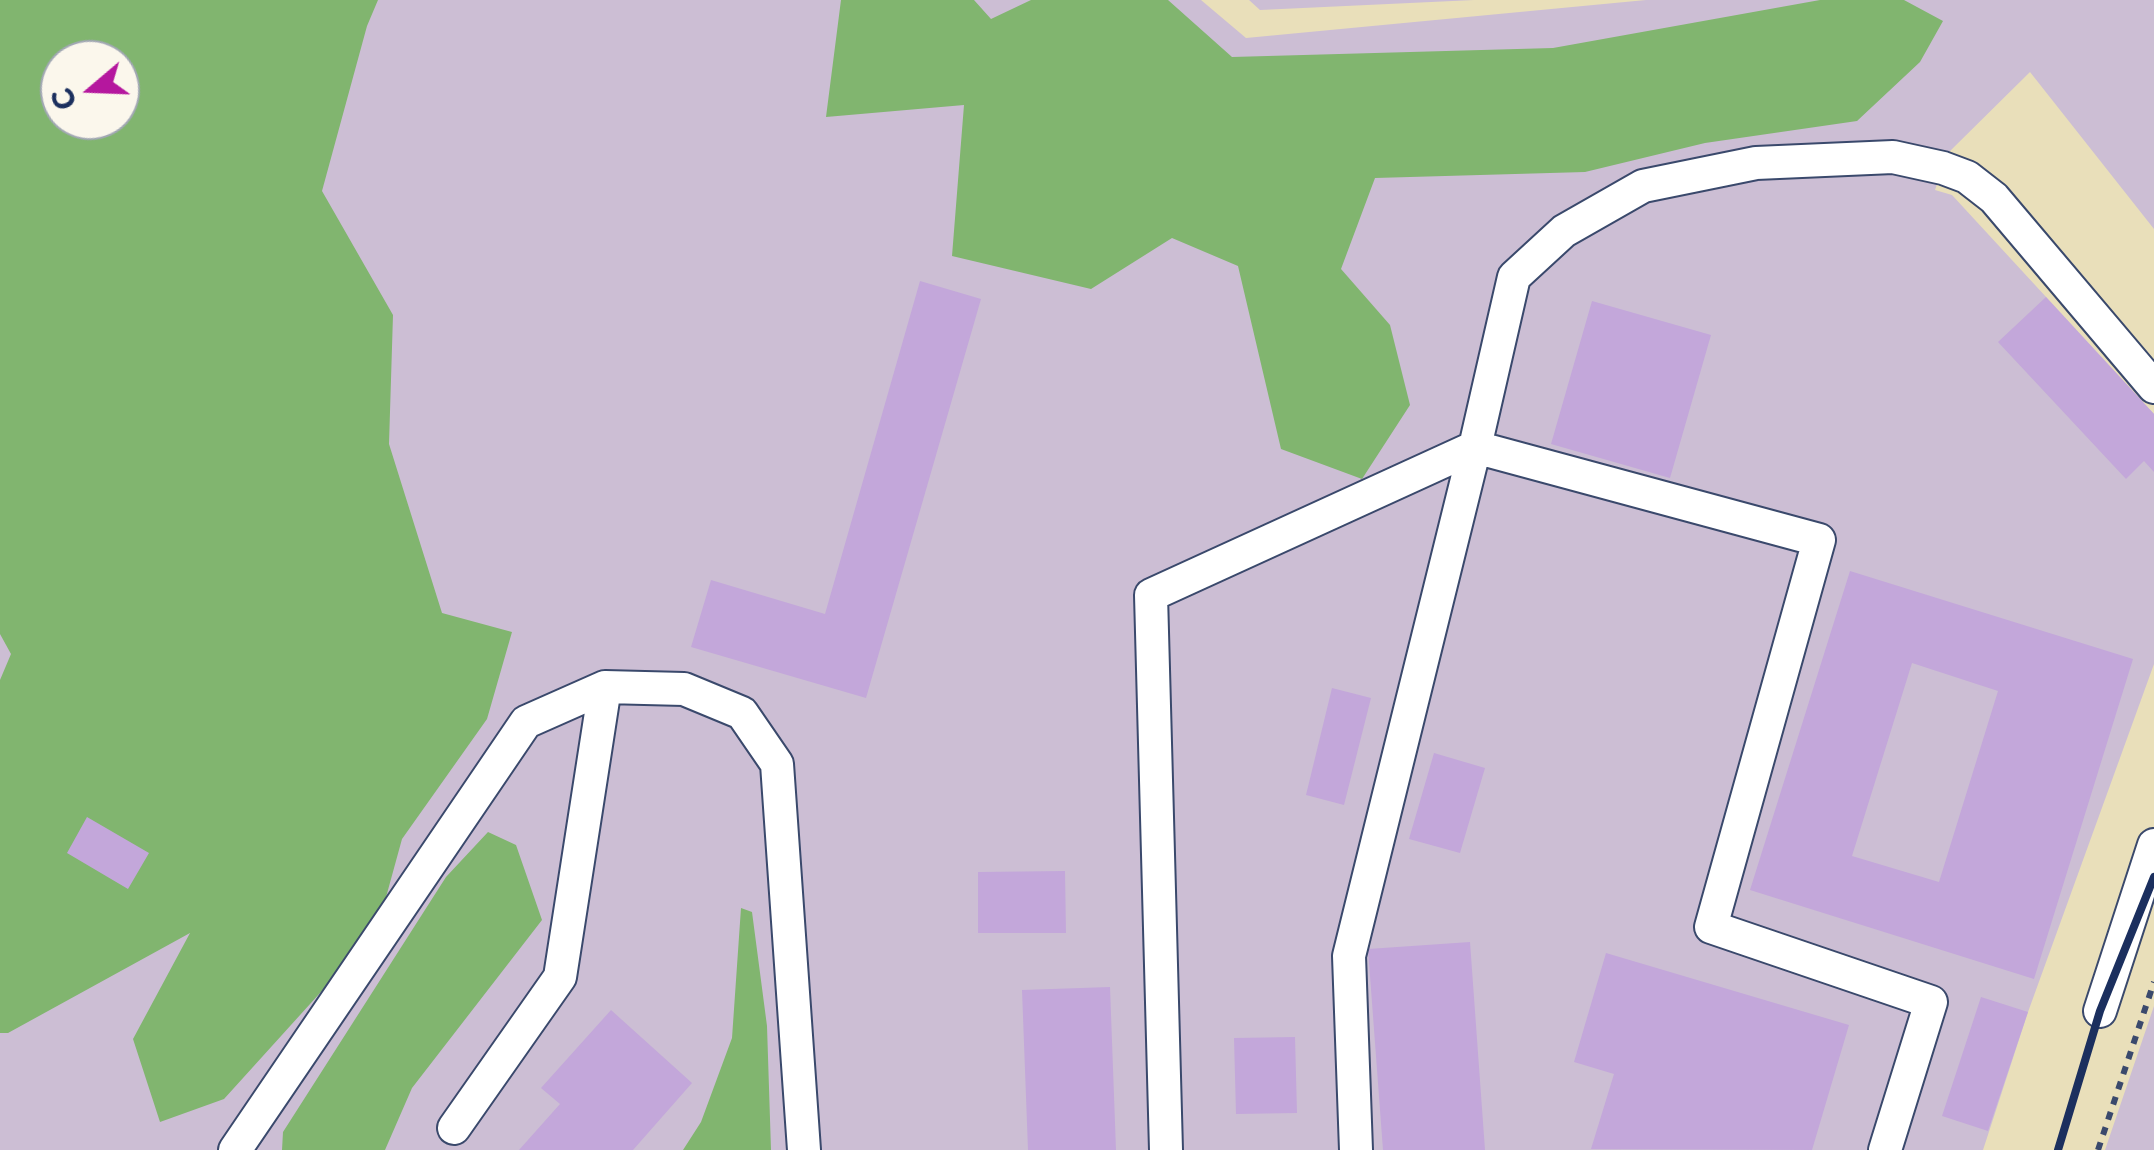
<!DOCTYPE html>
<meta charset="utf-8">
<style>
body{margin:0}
#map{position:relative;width:2154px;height:1150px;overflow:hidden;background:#e9dfba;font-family:"Playpen Sans",sans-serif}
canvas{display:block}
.north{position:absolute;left:40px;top:40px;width:100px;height:100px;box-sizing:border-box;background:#fbf7ec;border:2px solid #a1a7b3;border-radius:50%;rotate:251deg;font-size:28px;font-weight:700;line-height:40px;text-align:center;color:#1b2f5e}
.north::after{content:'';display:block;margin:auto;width:35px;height:45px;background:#b5179e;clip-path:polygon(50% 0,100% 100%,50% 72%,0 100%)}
</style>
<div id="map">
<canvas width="2154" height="1150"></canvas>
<div class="north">С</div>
</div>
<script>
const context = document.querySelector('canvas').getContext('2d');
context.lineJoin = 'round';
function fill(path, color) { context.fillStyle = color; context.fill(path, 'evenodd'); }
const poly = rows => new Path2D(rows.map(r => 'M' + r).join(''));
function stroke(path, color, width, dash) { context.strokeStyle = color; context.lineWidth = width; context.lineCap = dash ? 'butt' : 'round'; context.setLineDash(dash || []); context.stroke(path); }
fill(poly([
 [0,0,1201,0,1246,38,1646,0,2154,0,2154,229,2030,72,1948,153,1935,190,1952,195,2154,414,2154,664,2028,1012,1983,1150,0,1150],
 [60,60,120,60,120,120,60,120],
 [1249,0,1474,0,1260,10],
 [2154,1006,2154,1150,2105,1150]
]), '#ccbed4');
fill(poly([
 [0,0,378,0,367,26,322,191,393,315,389,444,442,613,512,632,487,719,402,839,377,930,224,1099,160,1122,133,1039,190,933,8,1033,0,1033,0,680,11,654,0,634],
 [60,60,120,60,120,120,60,120],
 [841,0,974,0,991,19,1031,0,1168,0,1232,57,1553,48,1820,0,1904,0,1943,21,1920,62,1857,121,1705,143,1585,172,1375,178,1341,269,1390,325,1410,405,1362,479,1281,449,1238,266,1172,238,1091,289,952,256,964,105,826,117],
 [488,832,516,845,542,920,412,1088,385,1150,282,1150,283,1132,446,877],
 [741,908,752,912,767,1026,771,1150,683,1150,701,1122,732,1038]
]), '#81b56f');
fill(poly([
 [920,281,981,299,866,698,691,647,711,580,825,614],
 [2046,297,2154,414,2154,472,2144,461,2126,479,1998,342],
 [1592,301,1711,335,1670,478,1551,444],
 [1850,571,2133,659,2034,979,1750,890],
 [1912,663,1998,691,1939,882,1852,856],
 [1332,688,1371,698,1344,805,1306,795],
 [1434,753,1485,768,1460,853,1409,839],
 [87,817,149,853,128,889,67,853],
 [1065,871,1066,933,978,933,978,872],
 [1470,942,1485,1150,1383,1150,1368,949],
 [1606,953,1849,1025,1812,1150,1591,1149,1614,1074,1574,1062],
 [1110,987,1116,1150,1028,1150,1022,990],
 [1981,997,2028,1012,1988,1131,1942,1116],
 [611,1010,692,1083,633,1150,519,1150,560,1104,541,1088],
 [1295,1037,1297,1113,1236,1114,1234,1038]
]), '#c3a7da');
const minor = poly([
 [2100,1011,2154,845],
 [454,1128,560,977,605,687],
 [235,1150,526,722,605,687,684,689,742,713,777,764,804,1150],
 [1166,1150,1151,595,1475,447,1514,277,1564,231,1643,186,1756,163,1893,157,1943,168,1967,177,1994,198,2154,387],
 [1356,1150,1349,956,1475,447,1819,540,1711,927,1931,1002,1885,1150]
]);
stroke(minor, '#3a496c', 36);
stroke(poly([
 [2098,1150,2154,982]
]), '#3a496c', 6, [8, 8]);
stroke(minor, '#fff', 32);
stroke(poly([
 [2058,1150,2100,1011,2154,877]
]), '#1b2f5e', 8);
</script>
